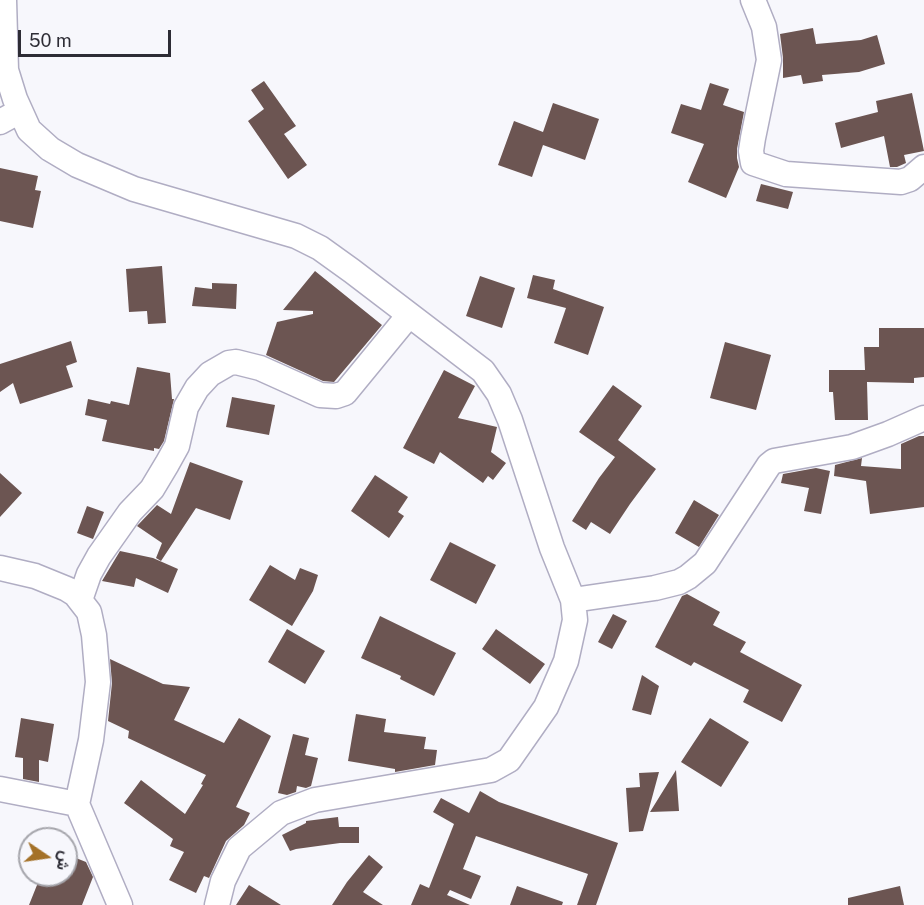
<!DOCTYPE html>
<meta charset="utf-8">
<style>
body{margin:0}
#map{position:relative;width:924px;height:905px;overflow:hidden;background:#f7f7fc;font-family:"Public Sans",Vazirmatn,sans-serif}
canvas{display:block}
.north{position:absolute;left:18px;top:827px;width:60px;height:60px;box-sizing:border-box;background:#f7f7fc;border:2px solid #a6a6ac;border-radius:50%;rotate:103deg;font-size:16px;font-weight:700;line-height:24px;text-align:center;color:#2d2c35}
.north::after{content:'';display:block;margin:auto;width:21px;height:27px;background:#a47128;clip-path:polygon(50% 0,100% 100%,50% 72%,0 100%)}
.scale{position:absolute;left:18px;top:30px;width:153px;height:27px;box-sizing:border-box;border:3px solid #2d2c35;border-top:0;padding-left:8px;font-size:18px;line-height:21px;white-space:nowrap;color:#2d2c35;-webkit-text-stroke:4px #f7f7fc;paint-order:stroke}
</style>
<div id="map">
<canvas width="924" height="905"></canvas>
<div class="north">ش</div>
<div class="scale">50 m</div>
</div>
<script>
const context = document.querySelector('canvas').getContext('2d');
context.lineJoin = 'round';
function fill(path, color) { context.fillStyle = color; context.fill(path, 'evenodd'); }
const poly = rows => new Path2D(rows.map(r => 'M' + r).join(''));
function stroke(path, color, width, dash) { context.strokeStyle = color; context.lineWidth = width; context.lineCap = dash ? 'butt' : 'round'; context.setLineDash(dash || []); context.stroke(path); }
fill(poly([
 [813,28,816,44,861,40,877,35,885,64,859,72,822,75,823,81,803,84,801,75,783,78,783,58,780,34],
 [264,81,296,126,284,134,307,165,288,179,248,121,264,109,251,90],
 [710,83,729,89,723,105,744,112,737,149,737,158,739,167,726,198,688,182,704,144,671,133,681,104,701,110],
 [912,93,924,151,904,155,906,163,897,167,890,167,884,136,841,148,835,123,878,112,876,101],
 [553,103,599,119,585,160,543,145,532,177,498,165,514,121,543,132],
 [0,168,38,176,35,190,41,191,33,228,0,221],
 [761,184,793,192,788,209,756,201],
 [162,266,166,323,148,324,147,311,129,312,126,269],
 [315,271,382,325,334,382,323,381,266,355,277,322,313,314,313,311,283,310],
 [533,275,555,280,553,289,604,307,588,355,554,343,566,308,527,298],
 [480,276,515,288,502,328,466,316],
 [212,283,237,284,236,309,192,306,195,287,212,289],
 [879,328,924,328,924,377,914,378,914,383,867,382,868,420,835,420,833,392,829,392,829,370,865,370,864,347,879,347],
 [71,341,77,362,66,366,73,387,20,404,13,383,0,392,0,364],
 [725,342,771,355,756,410,710,398],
 [137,367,170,373,172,399,174,399,164,441,159,449,154,448,154,451,102,441,107,420,85,415,88,399,110,404,111,401,129,405],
 [444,370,475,386,458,418,497,427,491,452,506,463,493,480,488,476,483,483,440,452,434,464,403,448],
 [613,385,642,406,618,440,656,469,630,504,610,534,591,522,586,530,572,521,599,478,615,457,579,432],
 [232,397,275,405,269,435,226,427],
 [919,436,924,436,924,507,870,514,866,481,834,476,835,465,862,458,861,466,901,469,901,444],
 [190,462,243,481,230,520,196,508,161,561,156,558,162,543,137,526,157,505,171,514],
 [816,468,830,471,821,514,804,511,809,488,781,483,783,474],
 [0,473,22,493,0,517],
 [375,475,408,497,398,512,404,516,389,538,351,511],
 [694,500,719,515,699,547,675,533],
 [87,506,104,512,93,539,77,533],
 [450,542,496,565,476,604,430,580],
 [120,551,153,558,178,569,168,593,136,578,134,587,102,581],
 [270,565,295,580,300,568,318,575,313,591,292,626,249,600],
 [687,594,720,612,713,625,746,642,740,652,802,685,782,722,743,702,749,690,694,662,691,666,655,647,682,596],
 [613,614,627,621,612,649,598,642],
 [380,616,456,653,434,696,400,679,401,676,361,658],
 [287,629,325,651,305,684,268,662],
 [496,629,545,664,530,684,482,649],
 [110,659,163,684,190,687,174,720,224,743,239,718,271,736,236,807,250,813,244,825,226,841,209,878,204,876,196,893,169,880,184,852,170,846,173,839,124,803,141,780,185,814,203,785,201,784,206,775,128,738,129,731,108,721,112,683],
 [642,675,659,686,651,715,632,710],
 [356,714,386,719,384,732,426,737,424,749,437,750,435,765,395,772,395,769,348,761],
 [21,718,54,724,48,762,39,760,39,782,23,779,23,758,15,757],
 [710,718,749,742,721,787,681,762],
 [293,734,309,738,305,755,318,758,311,786,306,788,297,786,296,792,287,795,278,793],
 [676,770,679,811,650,812],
 [659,772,643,831,629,832,626,788,640,787,639,773],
 [480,791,499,802,618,843,596,905,577,905,588,874,476,836,463,869,481,876,471,899,450,890,447,895,470,905,411,905,420,884,429,888,454,824,433,812,441,798,469,813],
 [338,817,339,827,359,827,359,843,340,843,296,849,290,851,282,835,306,823,306,821],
 [66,854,86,862,93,877,82,905,29,905,41,875,66,875],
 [369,855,383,867,363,892,383,905,332,905,347,882],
 [249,885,281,905,236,905],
 [517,886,563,902,562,905,510,905],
 [900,886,904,905,848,905,848,898]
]), '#6c5552');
const minor = poly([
 [4,0,6,70,15,99,29,130,50,149,77,165,134,189,296,236,320,248,352,271,483,371,499,394,510,420,552,548,573,600,575,620,566,661,546,707,509,760,491,770,315,800,281,813,239,848,223,881,217,905],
 [753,0,764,27,769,60,753,138,751,151,753,163,786,174,901,182,910,179,924,167],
 [0,122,20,111],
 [0,568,35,576,67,589,75,594,89,612,94,635,98,682,91,740,77,804,120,905],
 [80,600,89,574,99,556,130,512,152,489,167,464,177,446,186,407,197,388,210,374,229,363,236,362,260,368,320,395,336,396,345,393,409,315],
 [573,600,655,588,679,582,688,577,705,563,769,465,774,461,852,447,888,434,924,418],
 [0,789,77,804]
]);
stroke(minor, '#b0adc3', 27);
stroke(minor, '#fff', 24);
</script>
